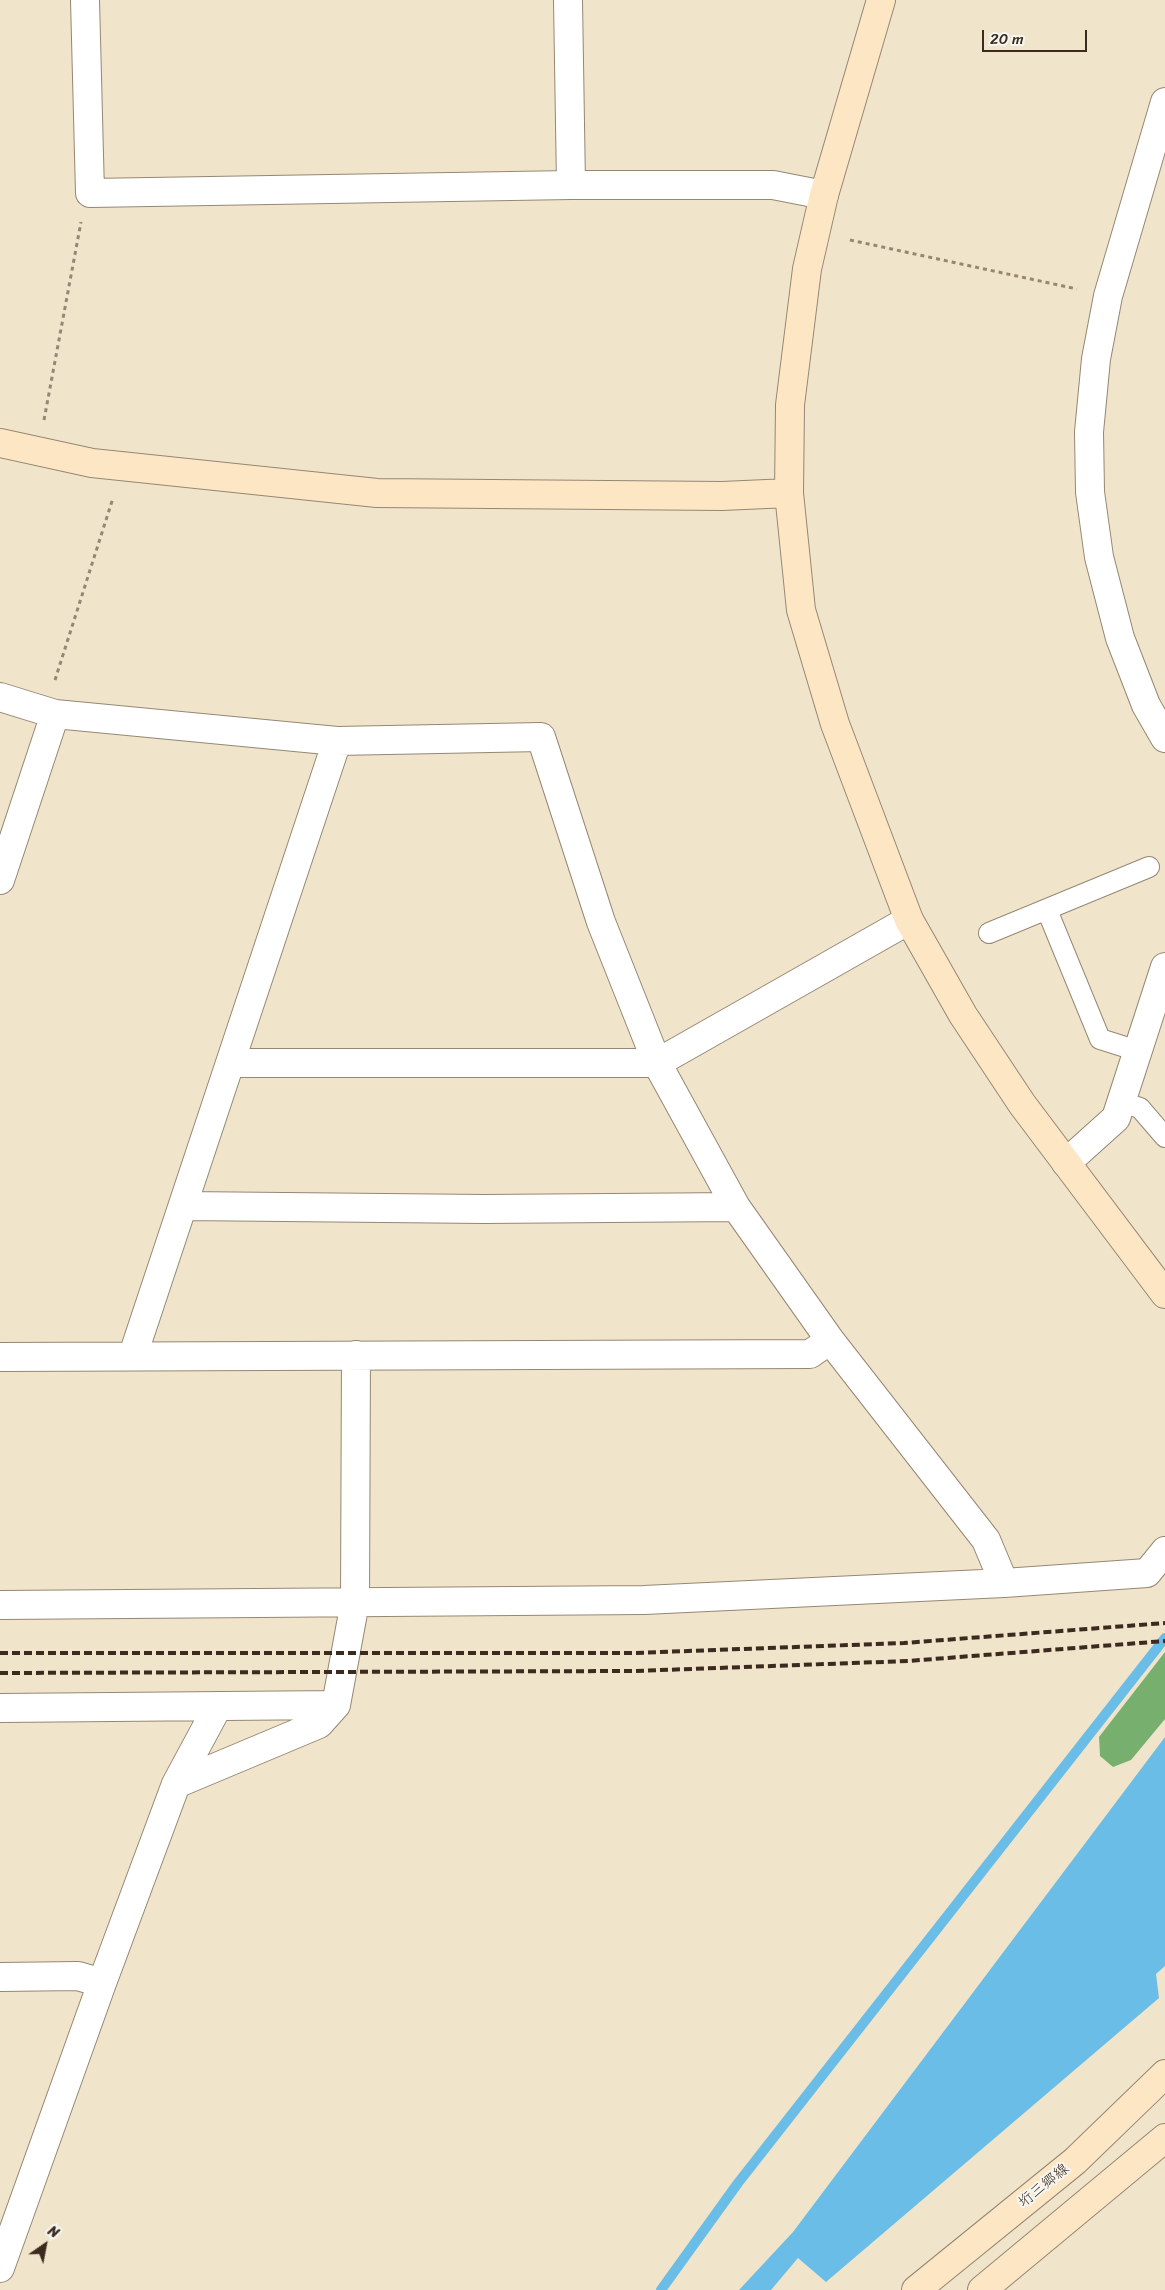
<!DOCTYPE html>
<meta charset="utf-8">
<style>
body{margin:0}
#map{position:relative;width:1165px;height:2290px;overflow:hidden;background:#f0e4cb;font-family:Sriracha,sans-serif}
canvas{display:block}
.north{position:absolute;left:20px;top:2220px;width:50px;height:50px;-webkit-text-stroke:4px #f6f6f2;paint-order:stroke;rotate:33deg;font-size:14px;font-weight:700;line-height:20px;text-align:center;color:#3b2a1e}
.north::after{content:'';display:block;margin:auto;width:18px;height:22px;background:#3b2a1e;clip-path:polygon(50% 0,100% 100%,50% 72%,0 100%)}
.scale{position:absolute;left:982px;top:30px;width:105px;height:22px;box-sizing:border-box;border:2px solid #3b2a1e;border-top:0;padding-left:6px;font-size:15px;line-height:18px;white-space:nowrap;color:#3b2a1e;-webkit-text-stroke:4px #f6f6f2;paint-order:stroke}
</style>
<div id="map">
<canvas width="1165" height="2290"></canvas>
<div class="north">N</div>
<div class="scale">20 m</div>
</div>
<script>
const context = document.querySelector('canvas').getContext('2d');
context.lineJoin = 'round';
function fill(path, color) { context.fillStyle = color; context.fill(path, 'evenodd'); }
const poly = rows => new Path2D(rows.map(r => 'M' + r).join(''));
function stroke(path, color, width, dash) { context.strokeStyle = color; context.lineWidth = width; context.lineCap = dash ? 'butt' : 'round'; context.setLineDash(dash || []); context.stroke(path); }
function label(font, color, halo, rows, align = 'center') {
  context.font = font + ' Sriracha,"Klee One",sans-serif'; context.lineWidth = 4; context.setLineDash([]); context.textBaseline = 'middle'; context.strokeStyle = halo; context.fillStyle = color; for (const [text, x, y, turn = 0] of rows) {
    context.save(); context.translate(x, y); context.rotate((+turn || 0) * Math.PI / 180); context.textAlign = isNaN(turn) ? turn : align; if (halo) context.strokeText(text, 0, 0); context.fillText(text, 0, 0); context.restore();
  }
}
fill(poly([
 [1165,1652,1165,1719,1131,1760,1113,1767,1100,1756,1099,1737]
]), '#77b06e');
fill(poly([
 [1165,1737,1165,1966,1156,1974,1159,1998,826,2282,798,2258,771,2290,739,2290,793,2232]
]), '#6abde6');
stroke(poly([
 [661,2290,738,2183,1165,1638]
]), '#6abde6', 10);
const lane = poly([
 [1047,910,1100,1039,1138,1051],
 [989,933,1149,867],
 [1122,1102,1140,1108,1165,1137]
]);
const street = poly([
 [85,0,90,193,571,185,773,185,824,195],
 [568,0,571,185],
 [1165,102,1108,296,1096,359,1089,432,1090,492,1099,557,1120,638,1146,705,1165,738],
 [0,697,55,714,337,741,541,737,601,922,657,1063,736,1207,830,1340,986,1540,1004,1583],
 [0,880,55,714],
 [232,1063,657,1063,909,920],
 [1066,1163,1116,1118,1165,967],
 [184,1206,484,1209,736,1207],
 [133,1355,337,741],
 [0,1357,810,1354,830,1340],
 [0,1605,644,1600,1004,1583,1147,1573,1165,1551],
 [0,1708,336,1705,355,1602,356,1355],
 [176,1784,319,1724,336,1705],
 [0,1977,78,1976,102,1983,176,1784,218,1706],
 [0,2268,102,1983]
]);
const secondary = poly([
 [881,0,824,195,807,269,790,405,789,493,801,610,835,724,909,920,963,1015,1022,1104,1165,1294],
 [0,443,92,463,377,493,722,496,789,493],
 [916,2290,1075,2161,1165,2074],
 [982,2290,1165,2138]
]);
stroke(lane, '#968774', 22);
stroke(street, '#968774', 30);
stroke(secondary, '#968774', 30);
stroke(poly([
 [850,240,1077,289],
 [44,420,81,222],
 [55,680,113,498]
]), '#968774', 3, [4, 4]);
stroke(lane, '#fff', 20);
stroke(street, '#fff', 28);
stroke(secondary, '#fce6c4', 28);
stroke(poly([
 [0,1653,634,1653,904,1643,1165,1623],
 [0,1673,635,1671,908,1661,1165,1641]
]), '#3b2a1e', 4, [8, 4]);
label('15px', '#3b2a1e', '#f6f6f2', [
 ["垳三郷線",1044,2186,-39]
]);
</script>
